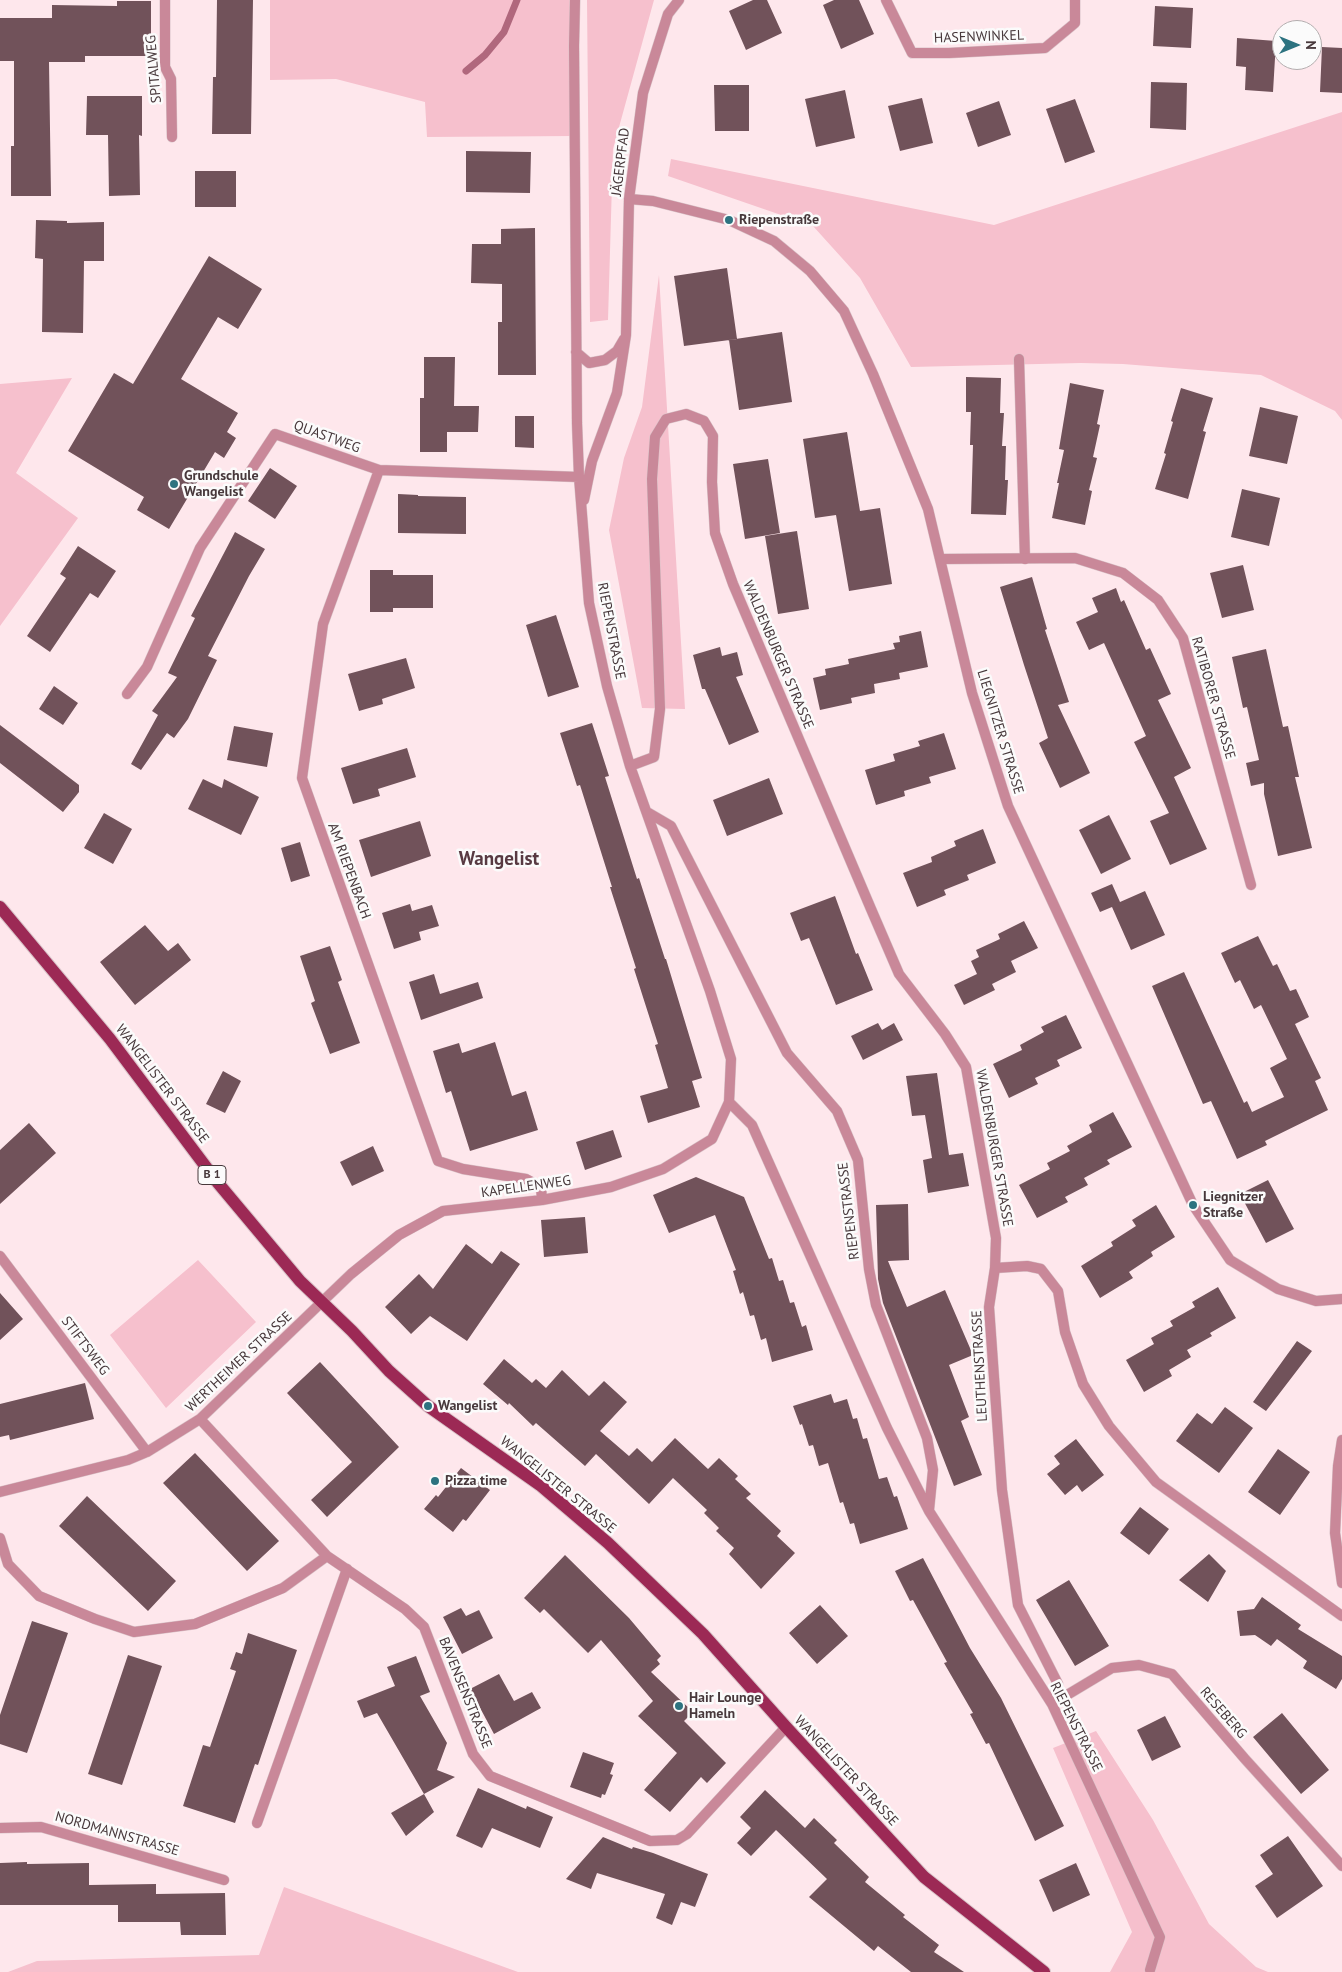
<!DOCTYPE html>
<meta charset="utf-8">
<style>
body{margin:0}
#map{position:relative;width:1342px;height:1972px;overflow:hidden;background:#fee7ec;font-family:"PT Sans",sans-serif}
canvas{display:block}
.north{position:absolute;left:1272px;top:20px;width:50px;height:50px;box-sizing:border-box;background:#fbfbfb;border:1px solid #b3adae;border-radius:50%;rotate:90deg;font-size:14px;font-weight:700;line-height:20px;text-align:center;color:#47383b}
.north::after{content:'';display:block;margin:auto;width:18px;height:22px;background:#2d7380;clip-path:polygon(50% 0,100% 100%,50% 72%,0 100%)}
</style>
<div id="map">
<canvas width="1342" height="1972"></canvas>
<div class="north">N</div>
</div>
<script>
const context = document.querySelector('canvas').getContext('2d');
context.lineJoin = 'round';
function fill(path, color) { context.fillStyle = color; context.fill(path, 'evenodd'); }
const poly = rows => new Path2D(rows.map(r => 'M' + r).join(''));
function stroke(path, color, width, dash) { context.strokeStyle = color; context.lineWidth = width; context.lineCap = dash ? 'butt' : 'round'; context.setLineDash(dash || []); context.stroke(path); }
function label(font, color, halo, rows, align = 'center') {
  context.font = font + ' "PT Sans",sans-serif'; context.lineWidth = 5; context.setLineDash([]); context.textBaseline = 'middle'; context.strokeStyle = halo; context.fillStyle = color; for (const [text, x, y, turn = 0] of rows) {
    context.save(); context.translate(x, y); context.rotate((+turn || 0) * Math.PI / 180); context.textAlign = isNaN(turn) ? turn : align; if (halo) context.strokeText(text, 0, 0); context.fillText(text, 0, 0); context.restore();
  }
}
fill(poly([
 [270,0,575,0,575,136,427,137,425,102,336,79,270,80],
 [587,0,654,0,613,149,608,320,590,322],
 [1342,112,1342,420,1335,411,1261,375,1123,364,1081,363,911,367,860,278,813,226,668,176,671,159,994,225],
 [659,275,685,709,642,708,609,530,624,458,642,407],
 [72,378,16,473,78,518,0,626,0,384],
 [198,1260,256,1322,166,1408,110,1335],
 [1096,1731,1153,1820,1209,1924,1256,1967,1268,1972,1110,1972,1132,1932,1053,1748],
 [284,1887,518,1972,8,1972,37,1961,259,1955]
]), '#f6c0cd');
stroke(poly([
 [466,71,485,55,504,32,517,0]
]), '#b0687d', 7);
fill(poly([
 [217,0,253,0,251,134,212,134,213,77,216,77],
 [753,0,767,0,782,33,746,50,729,11],
 [834,0,859,0,874,34,841,49,823,5],
 [117,1,151,1,151,56,85,56,85,62,49,62,51,196,11,196,11,146,14,146,14,61,0,61,0,18,52,18,52,5,117,6],
 [1155,6,1193,8,1191,48,1153,46],
 [1237,38,1276,41,1273,92,1245,90,1246,67,1236,66],
 [1322,47,1342,48,1342,93,1320,92],
 [1151,82,1187,83,1186,130,1150,128],
 [714,85,749,85,749,131,715,131],
 [845,90,855,138,816,147,805,99],
 [87,96,142,96,142,136,139,135,140,195,109,196,108,135,86,135],
 [922,98,933,143,900,151,888,106],
 [1075,99,1095,152,1065,163,1046,109],
 [999,101,1011,135,978,147,966,113],
 [466,151,531,152,530,193,466,192],
 [195,171,236,171,236,207,195,207],
 [36,220,67,221,67,223,104,222,104,261,84,261,83,333,42,332,43,259,35,258],
 [535,228,536,375,498,375,498,322,502,322,502,284,471,283,472,244,501,244,501,229],
 [209,256,262,289,238,329,218,317,181,379,238,413,227,432,236,438,224,458,215,452,169,529,137,510,144,497,68,451,114,373,133,384],
 [727,268,737,339,684,346,674,276],
 [782,332,792,402,739,410,729,340],
 [424,357,455,357,454,406,479,406,478,432,447,432,447,452,420,452,420,398,424,398],
 [966,377,1001,378,1000,413,1004,413,1002,446,1006,446,1005,480,1008,480,1006,515,971,514,973,445,970,445,971,412,966,412],
 [1070,383,1104,390,1097,424,1100,425,1093,457,1097,458,1089,490,1092,491,1085,525,1052,518,1059,483,1057,483,1064,450,1059,449],
 [1181,388,1213,398,1203,431,1206,432,1188,499,1155,489,1166,454,1164,453,1173,422,1171,421],
 [1260,407,1298,416,1287,464,1249,456],
 [515,416,534,416,534,448,515,447],
 [847,432,860,511,880,508,892,584,849,591,836,515,815,518,803,439],
 [768,459,780,533,745,539,733,464],
 [270,468,297,486,275,519,248,501],
 [1242,489,1280,498,1269,546,1231,537],
 [398,494,418,495,418,496,466,497,466,534,398,533],
 [797,531,809,609,778,614,765,536],
 [235,532,265,549,249,576,208,656,217,660,188,719,174,738,167,733,141,770,131,764,158,715,152,711,177,677,168,673,195,618,191,616],
 [78,546,116,571,98,598,90,593,50,652,27,636,66,578,60,574],
 [1243,565,1254,610,1222,618,1210,573],
 [370,570,393,570,393,575,433,575,433,608,393,608,393,612,370,612],
 [1032,577,1047,629,1045,630,1069,702,1058,705,1090,773,1060,788,1039,743,1048,738,1024,665,1000,587],
 [1116,588,1121,602,1124,600,1146,650,1150,648,1171,694,1158,700,1191,768,1174,777,1207,849,1170,865,1150,821,1169,813,1134,742,1146,736,1104,643,1089,650,1076,622,1098,612,1092,598],
 [556,615,579,687,548,697,526,625],
 [921,631,928,667,899,673,900,679,874,684,875,693,851,698,852,703,820,710,813,678,826,675,825,669,849,664,848,659,895,649,893,643,900,642,899,636],
 [720,647,722,656,737,652,743,675,736,677,759,732,729,745,705,689,702,689,693,655],
 [1266,649,1283,727,1288,726,1299,777,1295,777,1312,848,1278,856,1264,794,1264,783,1251,786,1246,763,1259,760,1247,707,1243,708,1232,657],
 [406,658,415,688,382,699,383,704,359,711,348,674],
 [54,686,78,703,63,725,39,709],
 [592,723,609,776,605,777,637,879,639,878,665,959,666,959,702,1078,692,1081,700,1107,648,1123,640,1096,668,1088,655,1045,658,1044,634,969,636,968,610,887,612,887,580,785,577,786,560,733],
 [0,725,79,785,79,792,63,812,0,763],
 [234,726,273,733,267,767,227,760],
 [944,733,956,769,929,777,931,783,904,791,905,796,876,805,865,770,895,761,893,754,920,746,918,741],
 [407,748,416,777,378,789,380,796,353,804,341,768],
 [769,778,783,814,727,836,713,800],
 [203,779,222,788,224,779,259,797,241,835,188,809],
 [104,813,132,829,113,864,84,848],
 [1109,815,1131,859,1101,874,1079,830],
 [420,821,431,856,371,877,359,840],
 [983,829,996,863,967,875,969,880,944,890,946,895,917,907,903,873,932,862,931,857,956,846,954,841],
 [300,842,310,876,291,882,281,848],
 [1112,884,1120,902,1145,891,1165,935,1131,950,1112,907,1100,912,1091,893],
 [835,896,856,954,858,953,873,990,836,1005,809,938,801,941,790,913],
 [410,904,412,911,432,905,439,926,419,932,421,940,394,949,382,913],
 [1024,921,1038,948,1011,961,1016,972,992,984,995,990,964,1005,954,985,977,974,971,961,979,957,976,950,1000,939,998,934],
 [145,925,168,951,178,943,191,960,135,1005,100,962],
 [1258,936,1273,966,1277,964,1290,991,1296,989,1309,1017,1295,1024,1321,1078,1315,1081,1328,1110,1265,1141,1267,1145,1237,1159,1211,1101,1203,1104,1152,986,1184,972,1244,1103,1247,1101,1252,1112,1284,1097,1270,1068,1287,1059,1261,1005,1254,1009,1240,980,1235,983,1221,953],
 [330,946,342,980,338,982,360,1043,330,1054,311,1003,315,1001,300,956],
 [434,974,440,994,478,982,483,998,421,1020,409,982],
 [1066,1015,1082,1048,1057,1060,1060,1066,1035,1078,1038,1084,1009,1098,993,1064,1022,1050,1020,1045,1044,1032,1041,1027],
 [878,1023,882,1030,894,1023,903,1040,863,1060,851,1036],
 [495,1042,512,1096,526,1091,538,1130,470,1151,451,1091,446,1093,433,1051,459,1043,462,1053],
 [223,1071,241,1081,225,1113,206,1104],
 [937,1073,949,1155,963,1153,969,1186,928,1193,923,1160,932,1158,925,1115,912,1116,906,1076],
 [1113,1112,1132,1147,1107,1160,1110,1164,1084,1178,1088,1185,1065,1197,1068,1202,1037,1218,1019,1185,1050,1169,1047,1163,1070,1151,1067,1146,1092,1132,1089,1125],
 [29,1123,56,1153,0,1204,0,1150],
 [613,1130,622,1157,585,1170,576,1142],
 [373,1146,384,1171,352,1186,340,1162],
 [696,1177,744,1197,769,1259,772,1258,779,1281,783,1280,790,1303,794,1302,802,1327,806,1325,813,1350,772,1362,766,1338,761,1340,754,1315,750,1316,743,1292,740,1294,733,1271,736,1270,715,1215,669,1233,653,1195],
 [1268,1180,1294,1229,1266,1243,1240,1194],
 [908,1204,909,1260,888,1261,907,1307,945,1290,973,1355,949,1365,969,1417,961,1421,982,1475,954,1486,883,1303,878,1279,876,1205],
 [1156,1205,1175,1237,1151,1252,1153,1256,1129,1272,1133,1278,1100,1298,1081,1266,1113,1246,1111,1242,1136,1226,1132,1220],
 [585,1217,588,1253,544,1257,541,1220],
 [466,1244,492,1264,501,1251,520,1264,467,1341,430,1316,411,1334,385,1307,419,1274,433,1289],
 [1218,1287,1236,1318,1210,1333,1212,1336,1187,1350,1191,1357,1169,1370,1172,1376,1144,1392,1126,1360,1154,1344,1151,1338,1173,1326,1170,1321,1195,1307,1192,1302],
 [0,1293,23,1319,0,1340],
 [1297,1341,1312,1351,1266,1411,1253,1402],
 [504,1359,532,1383,536,1379,546,1388,562,1370,589,1396,604,1381,627,1402,600,1431,629,1456,637,1448,652,1462,675,1438,708,1469,719,1458,738,1476,735,1479,751,1494,746,1498,781,1531,777,1536,795,1553,761,1589,729,1554,734,1548,716,1531,719,1528,704,1513,707,1510,673,1478,649,1504,596,1454,585,1466,536,1423,533,1426,509,1403,508,1405,483,1384],
 [320,1362,399,1447,327,1517,311,1500,352,1462,287,1393],
 [85,1383,94,1419,10,1440,9,1435,0,1437,0,1404],
 [831,1394,834,1403,847,1399,853,1419,857,1418,863,1439,867,1438,879,1479,887,1477,894,1497,897,1496,908,1529,860,1544,854,1523,850,1524,843,1502,840,1503,828,1463,819,1466,813,1445,809,1446,802,1424,800,1425,793,1406],
 [1225,1407,1253,1428,1219,1473,1176,1441,1197,1413,1212,1424],
 [1076,1439,1104,1475,1082,1492,1077,1485,1065,1495,1047,1474,1060,1464,1054,1456],
 [1278,1449,1310,1472,1280,1515,1248,1492],
 [195,1453,279,1541,247,1571,163,1483],
 [461,1468,490,1490,466,1521,463,1519,453,1532,424,1509,436,1495,438,1497],
 [87,1496,176,1581,148,1611,59,1526],
 [1140,1507,1169,1529,1149,1555,1120,1533],
 [1209,1554,1226,1571,1208,1602,1179,1580],
 [565,1555,629,1618,661,1656,657,1660,660,1664,651,1672,693,1712,684,1721,726,1763,707,1783,701,1777,670,1812,644,1790,677,1753,638,1716,653,1701,601,1640,588,1653,544,1609,540,1613,524,1598],
 [923,1558,970,1648,1001,1698,1064,1826,1035,1841,989,1743,986,1744,970,1714,973,1713,944,1663,947,1662,913,1600,910,1601,895,1571],
 [1069,1580,1109,1646,1075,1666,1036,1600],
 [1262,1597,1301,1625,1298,1629,1342,1656,1342,1679,1336,1689,1303,1668,1307,1661,1277,1639,1271,1646,1255,1635,1240,1636,1237,1611,1254,1609],
 [820,1605,848,1636,817,1664,789,1633],
 [461,1608,466,1616,479,1610,493,1638,462,1654,443,1617],
 [32,1621,68,1633,27,1753,0,1744,0,1715],
 [248,1633,297,1650,258,1765,255,1764,235,1823,183,1806,203,1745,210,1747,236,1671,230,1669,236,1652,242,1654],
 [128,1655,162,1666,122,1785,88,1774],
 [416,1656,430,1692,420,1696,447,1743,437,1770,455,1777,424,1794,377,1713,364,1718,357,1701,395,1686,387,1667],
 [499,1674,514,1701,532,1692,541,1708,494,1734,470,1689],
 [1282,1713,1329,1770,1301,1794,1253,1737],
 [1165,1716,1181,1747,1152,1761,1137,1730],
 [583,1752,614,1763,610,1774,613,1775,605,1795,602,1794,601,1798,570,1787],
 [478,1788,526,1809,527,1806,553,1817,540,1848,492,1828,482,1848,456,1836],
 [765,1790,805,1828,814,1818,837,1840,834,1843,869,1877,865,1882,905,1915,903,1917,939,1945,934,1952,964,1972,911,1972,878,1946,874,1951,809,1897,827,1879,776,1830,751,1856,737,1843,751,1828,740,1817],
 [424,1794,434,1812,406,1836,391,1813],
 [1288,1836,1323,1886,1277,1918,1255,1886,1273,1874,1260,1855],
 [603,1837,632,1849,633,1847,653,1853,708,1874,695,1907,681,1902,672,1925,656,1918,665,1894,597,1873,591,1889,566,1879],
 [27,1862,27,1864,89,1863,89,1885,156,1884,156,1894,225,1893,226,1935,181,1935,180,1922,118,1922,118,1905,0,1905,0,1863],
 [1076,1863,1090,1895,1053,1912,1039,1880]
]), '#71525a');
const service = poly([
 [1019,359,1025,559],
 [257,1823,347,1569]
]);
const minor = poly([
 [165,0,165,67,171,79,172,137],
 [886,0,912,53,949,53,1045,48,1075,23,1075,0],
 [629,199,653,201,729,220,774,241,810,271,844,311,873,374,928,509,972,693,1008,806,1193,1205,1230,1260,1278,1289,1316,1301,1342,1299],
 [576,352,589,363,605,360,617,351,624,339],
 [379,470,323,624,302,778,438,1161,463,1169,526,1179,541,1187,542,1200],
 [584,500,592,461,617,393,626,335,629,199,643,93,668,14,679,0],
 [941,559,1075,558,1123,573,1158,600,1183,638,1251,885],
 [127,694,147,667,200,548,275,434,379,470,579,477],
 [630,766,654,757,660,709,652,479,655,437,666,419,686,414,704,421,713,436,712,482,715,533,733,584,871,909,899,974,945,1034,966,1067,996,1238,995,1268,989,1307,1002,1490,1018,1605,1058,1684,1052,1704],
 [647,812,671,826,787,1053,837,1111,858,1160,869,1269,876,1305,927,1438,933,1470,929,1510],
 [729,1102,752,1125,887,1428,929,1511,1052,1704,1160,1937,1150,1970],
 [0,1256,147,1452],
 [995,1268,1027,1266,1041,1269,1058,1291,1065,1332,1083,1384,1109,1426,1156,1482,1342,1616],
 [200,1419,327,1556,405,1609,424,1627,473,1754,490,1776,650,1841,677,1840,687,1834,786,1727],
 [1342,1440,1338,1466,1335,1533,1342,1583],
 [0,1492,128,1460,147,1452,200,1419,351,1274,399,1235,443,1211,542,1200,611,1187,663,1169,712,1139,729,1102,731,1059,710,991,630,766,607,686,589,603,579,477,577,423,574,46,575,0],
 [0,1538,8,1564,39,1596,95,1619,134,1632,195,1624,283,1588,327,1556],
 [1052,1704,1112,1668,1139,1665,1172,1674,1245,1759,1342,1866],
 [0,1828,41,1827,224,1880]
]);
const primary = poly([
 [0,907,110,1039,218,1183,300,1281,352,1331,389,1371,428,1406,540,1485,608,1543,703,1634,786,1727,924,1877,1044,1972]
]);
stroke(service, '#d9c4c9', 11);
stroke(minor, '#d9c4c9', 11);
stroke(primary, '#d9c4c9', 14);
stroke(service, '#c98899', 10);
stroke(minor, '#c98899', 10);
stroke(primary, '#9c2955', 12);
for (const [x, y, r, color] of [
 [729,220,5,"#2d7380"],
 [174,484,5,"#2d7380"],
 [1193,1205,5,"#2d7380"],
 [428,1406,5,"#2d7380"],
 [435,1481,5,"#2d7380"],
 [679,1706,5,"#2d7380"]
]) { const dot = new Path2D(); dot.arc(x, y, r, 0, 2 * Math.PI); context.fillStyle = color; context.fill(dot); stroke(dot, '#fbfbfb', 2); }
for (const [x, y, w] of [
 [212,1175,28]
]) { const box = new Path2D(); box.roundRect(x - w / 2, y - 9.5, w, 19, 4); context.fillStyle = '#fbfbfb'; context.fill(box); stroke(box, '#47383b', 1); }
label('bold 12px', '#47383b', null, [
 ["B 1",212,1175]
]);
label('14px', '#47383b', '#fbfbfb', [
 ["HASENWINKEL",979,37,-2],
 ["SPITALWEG",154,69,-95],
 ["JÄGERPFAD",621,162,-83],
 ["QUASTWEG",327,437,20],
 ["RIEPENSTRASSE",611,631,79],
 ["WALDENBURGER STRASSE",778,655,67],
 ["RATIBORER STRASSE",1213,698,74],
 ["LIEGNITZER STRASSE",1000,732,73],
 ["AM RIEPENBACH",349,871,70],
 ["WANGELISTER STRASSE",162,1084,53],
 ["WALDENBURGER STRASSE",994,1148,80],
 ["KAPELLENWEG",526,1187,-8],
 ["RIEPENSTRASSE",849,1211,-97],
 ["STIFTSWEG",85,1346,53],
 ["WERTHEIMER STRASSE",239,1362,-43],
 ["LEUTHENSTRASSE",980,1366,-93],
 ["WANGELISTER STRASSE",558,1485,39],
 ["BAVENSENSTRASSE",465,1693,68],
 ["RESEBERG",1223,1713,49],
 ["RIEPENSTRASSE",1076,1727,63],
 ["WANGELISTER STRASSE",846,1771,47],
 ["NORDMANNSTRASSE",117,1834,16]
]);
label('bold 14px', '#47383b', '#fbfbfb', [
 ["Riepenstraße",739,220],
 ["Grundschule",184,476],
 ["Wangelist",184,492],
 ["Liegnitzer",1203,1197],
 ["Straße",1203,1213],
 ["Wangelist",438,1406],
 ["Pizza time",445,1481],
 ["Hair Lounge",689,1698],
 ["Hameln",689,1714]
], 'left');
label('bold 19px', '#583a42', '#fbfbfb', [
 ["Wangelist",499,860]
]);
</script>
